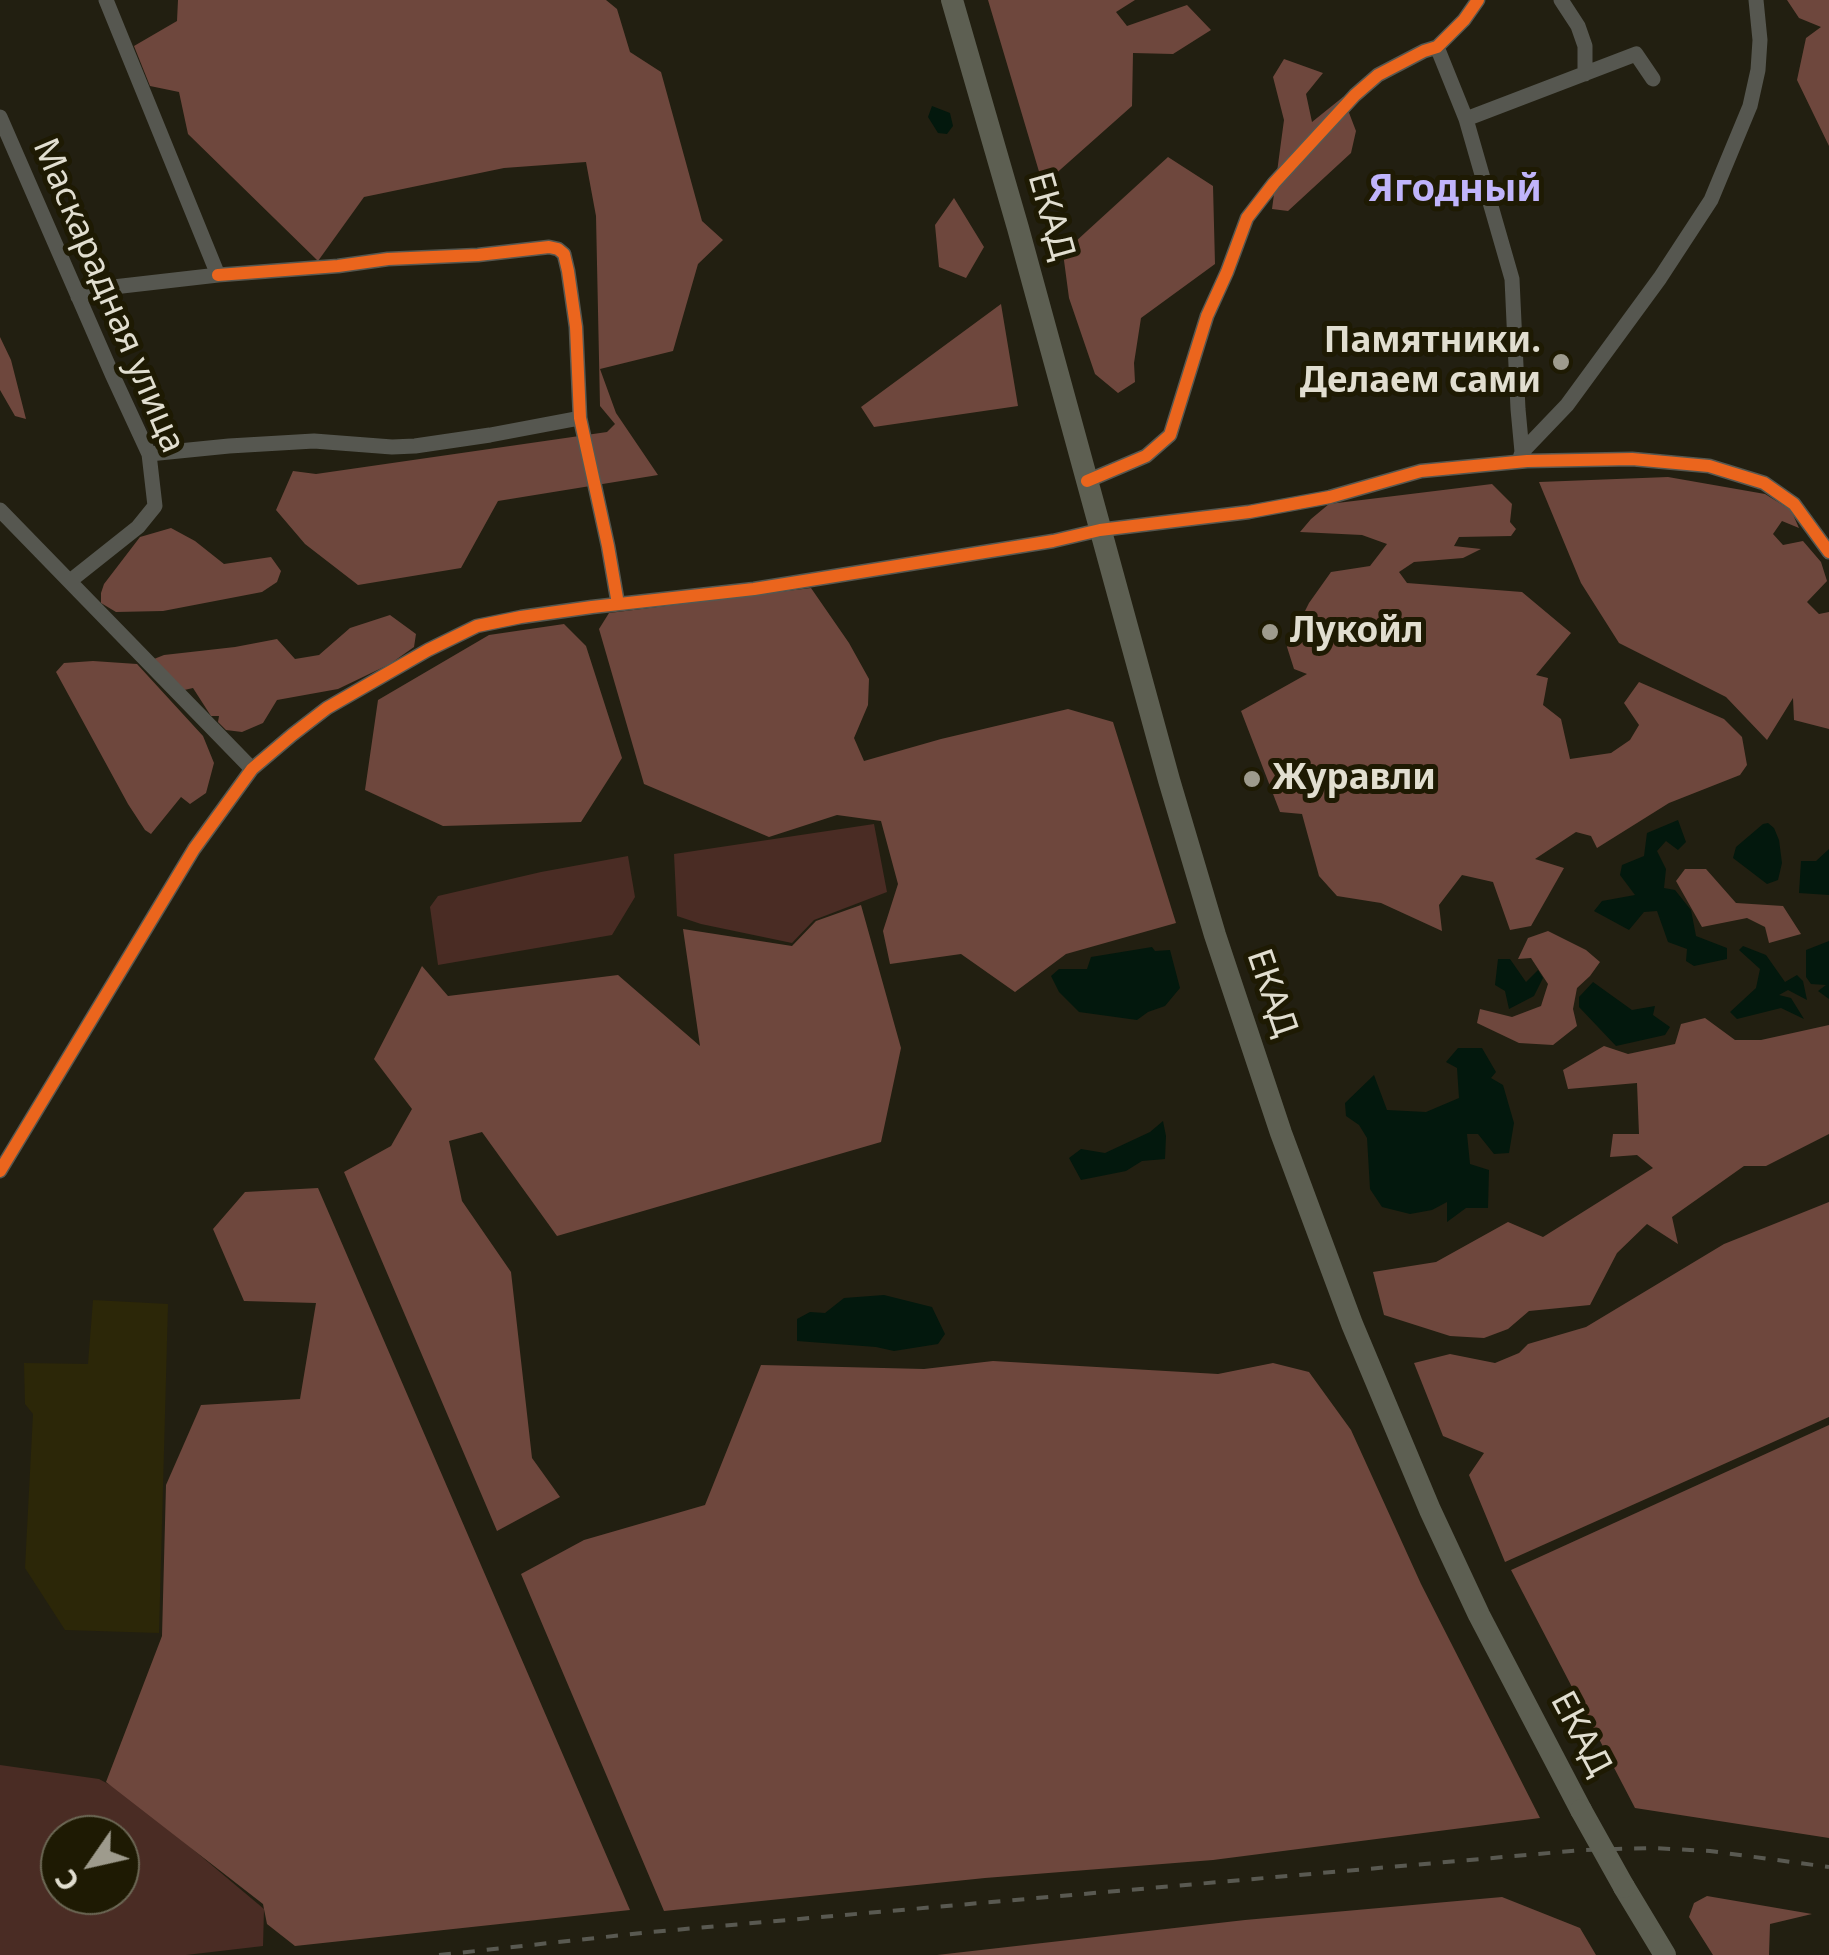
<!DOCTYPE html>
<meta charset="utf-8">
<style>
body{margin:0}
#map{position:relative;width:1829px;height:1955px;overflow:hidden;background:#221f11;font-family:"Noto Sans",sans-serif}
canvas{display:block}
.north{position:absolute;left:40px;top:1815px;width:100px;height:100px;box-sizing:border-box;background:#1e1a03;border:2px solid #6c6855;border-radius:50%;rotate:236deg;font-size:28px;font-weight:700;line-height:40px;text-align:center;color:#e1ded0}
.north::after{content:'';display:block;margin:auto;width:35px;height:45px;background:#9e9b8d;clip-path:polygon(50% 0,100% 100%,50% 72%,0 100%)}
</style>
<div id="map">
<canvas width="1829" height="1955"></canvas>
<div class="north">С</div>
</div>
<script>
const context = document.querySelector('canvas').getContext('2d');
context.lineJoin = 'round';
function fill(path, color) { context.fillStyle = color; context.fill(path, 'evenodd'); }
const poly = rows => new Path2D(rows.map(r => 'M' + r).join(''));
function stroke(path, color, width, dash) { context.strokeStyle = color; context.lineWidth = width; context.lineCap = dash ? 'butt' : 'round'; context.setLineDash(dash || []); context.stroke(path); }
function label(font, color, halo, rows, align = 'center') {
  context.font = font + ' "Noto Sans",sans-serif'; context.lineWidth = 10; context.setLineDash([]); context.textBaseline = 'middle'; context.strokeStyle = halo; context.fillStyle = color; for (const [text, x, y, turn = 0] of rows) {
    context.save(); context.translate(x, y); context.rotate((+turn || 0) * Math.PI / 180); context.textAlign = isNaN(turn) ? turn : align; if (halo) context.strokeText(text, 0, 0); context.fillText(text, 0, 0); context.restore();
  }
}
fill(poly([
 [93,1300,168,1304,159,1633,65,1630,25,1568,33,1414,25,1404,24,1363,88,1364]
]), '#2c2708');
fill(poly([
 [874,824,887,892,814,920,792,943,701,924,677,916,674,854],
 [628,856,635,897,612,935,438,965,430,907,438,896,541,872],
 [0,1765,99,1779,127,1794,264,1909,263,1946,186,1955,0,1955],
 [60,1835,120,1835,120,1895,60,1895]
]), '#4a2c24');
fill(poly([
 [178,0,606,0,617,9,630,52,661,72,702,221,723,240,698,264,673,351,600,369,616,413,658,475,498,501,461,568,358,585,305,544,276,510,293,471,316,474,607,432,615,424,600,406,596,216,586,162,504,168,364,197,318,261,188,134,179,92,150,86,134,46,177,21],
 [988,0,1135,0,1116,12,1127,26,1187,5,1211,30,1173,54,1133,53,1132,106,1043,185],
 [1787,0,1829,0,1829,146,1797,80,1806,38,1821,27,1799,18],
 [1284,59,1323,73,1306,94,1312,122,1343,97,1356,131,1351,153,1288,211,1272,209,1284,120,1273,77],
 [1168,157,1213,186,1215,264,1141,318,1134,363,1135,382,1118,393,1095,374,1069,298,1063,253],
 [954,198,984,247,966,278,939,267,935,225],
 [1001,304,1018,406,874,427,861,407],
 [0,337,11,360,26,419,15,416,0,390],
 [1668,477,1765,494,1791,510,1799,528,1782,521,1773,534,1783,545,1803,541,1821,562,1827,581,1807,602,1819,614,1829,612,1829,729,1794,720,1793,698,1767,740,1726,697,1619,643,1581,583,1539,482],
 [1492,484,1512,504,1510,522,1516,529,1511,536,1459,537,1454,546,1481,549,1463,558,1414,562,1399,572,1407,583,1522,592,1571,633,1536,675,1548,678,1543,705,1561,719,1570,759,1611,753,1630,740,1639,725,1624,703,1639,682,1724,719,1742,737,1747,765,1740,775,1669,803,1597,848,1591,836,1576,832,1535,859,1564,868,1531,926,1510,930,1493,882,1462,875,1439,905,1442,931,1381,903,1337,896,1319,876,1302,814,1280,812,1241,711,1307,674,1294,669,1287,647,1309,603,1331,572,1370,566,1387,544,1362,535,1300,532,1311,519,1329,504],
 [171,528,195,541,224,564,271,557,281,571,277,582,262,592,163,611,116,612,101,603,101,593,104,584,140,537],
 [811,588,849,643,869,679,868,705,854,738,864,761,941,739,1068,709,1113,722,1176,923,1066,954,1015,992,961,954,890,964,883,931,898,884,881,821,837,815,769,837,644,784,599,629,609,613],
 [390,615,416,634,414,647,390,664,338,689,277,700,263,723,242,732,226,730,218,722,219,716,211,716,193,688,180,691,154,659,164,655,235,647,277,639,295,659,319,655,350,628],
 [564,624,586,646,622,758,581,822,443,826,365,790,378,700,489,635],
 [93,661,137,664,203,736,214,763,206,793,190,804,181,797,151,834,145,830,128,804,56,672,64,663],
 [1685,869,1706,869,1736,903,1783,906,1801,934,1769,943,1765,927,1747,918,1702,927,1676,881],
 [861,905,901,1048,881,1142,557,1236,482,1132,449,1141,462,1201,511,1272,532,1458,560,1497,497,1531,344,1172,391,1146,412,1109,374,1059,422,966,448,996,618,975,700,1046,683,929,792,946,816,921],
 [1548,931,1586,950,1600,962,1590,976,1577,988,1573,1009,1577,1026,1553,1045,1519,1043,1477,1023,1480,1009,1512,1017,1541,1006,1548,984,1531,958,1518,959,1528,938],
 [1705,1018,1735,1040,1761,1040,1829,1025,1829,1134,1766,1166,1744,1166,1672,1217,1678,1244,1647,1224,1617,1253,1590,1305,1529,1311,1508,1329,1484,1338,1450,1336,1384,1315,1373,1272,1436,1262,1508,1222,1543,1237,1653,1168,1637,1155,1610,1157,1613,1134,1639,1134,1637,1083,1568,1089,1563,1070,1604,1046,1628,1054,1675,1044,1681,1024],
 [318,1188,630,1910,295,1946,267,1924,263,1904,106,1782,162,1636,166,1485,201,1405,300,1399,316,1303,244,1301,213,1229,245,1192],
 [1829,1202,1829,1417,1505,1562,1469,1475,1484,1453,1443,1436,1414,1363,1450,1354,1495,1363,1519,1353,1528,1344,1586,1327,1724,1244],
 [993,1361,1218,1374,1273,1363,1309,1372,1351,1430,1421,1584,1540,1818,1213,1860,985,1878,664,1911,521,1574,584,1540,705,1505,761,1365,924,1369],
 [1829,1425,1829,1838,1635,1808,1511,1570],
 [1707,1896,1812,1914,1770,1924,1769,1955,1713,1955,1689,1917,1694,1903],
 [1502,1897,1580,1928,1596,1955,937,1955,1245,1920]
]), '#6e473d');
fill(poly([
 [932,106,950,113,953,126,947,134,938,133,928,117],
 [1678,820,1686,842,1678,850,1666,841,1657,851,1666,869,1664,888,1675,890,1691,910,1696,936,1727,948,1727,959,1694,966,1686,961,1687,949,1668,942,1657,911,1644,912,1629,930,1594,911,1602,901,1635,895,1620,875,1622,865,1644,856,1647,833],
 [1768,823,1774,828,1779,840,1782,863,1778,880,1767,884,1733,858,1736,847,1763,824],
 [1829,849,1829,895,1799,893,1801,861,1816,861],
 [1829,941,1829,999,1818,991,1826,985,1811,984,1806,977,1806,950],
 [1743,946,1766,955,1785,982,1797,975,1803,981,1807,1000,1788,990,1779,995,1791,998,1804,1019,1781,1008,1737,1019,1730,1012,1756,988,1760,969,1739,950],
 [1152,947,1155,951,1170,950,1180,988,1165,1006,1148,1012,1137,1020,1079,1012,1059,992,1051,976,1059,969,1087,969,1091,957],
 [1498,959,1510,959,1526,982,1538,970,1543,978,1534,996,1509,1009,1505,991,1495,985],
 [1593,982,1632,1010,1655,1006,1653,1015,1670,1027,1665,1035,1616,1046,1579,1007,1579,997],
 [1458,1048,1482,1048,1496,1072,1491,1078,1503,1085,1514,1123,1509,1153,1494,1154,1478,1134,1467,1134,1470,1164,1489,1170,1488,1208,1466,1208,1447,1222,1447,1202,1432,1210,1410,1214,1382,1207,1370,1189,1367,1138,1359,1125,1346,1116,1345,1103,1374,1075,1387,1110,1426,1112,1459,1098,1457,1068,1446,1062],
 [1163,1121,1166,1136,1165,1159,1142,1161,1126,1171,1081,1180,1069,1158,1081,1149,1105,1153,1150,1132],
 [884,1295,932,1307,945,1334,938,1344,894,1351,876,1347,797,1341,797,1319,810,1312,825,1313,844,1298]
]), '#03180d');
stroke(poly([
 [1561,0,1578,26,1585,46,1585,74],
 [1437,47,1466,119,1512,279,1518,409,1522,452,1520,458],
 [0,117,112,374,149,454,155,506,138,527,70,581],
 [1466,119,1636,54,1653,79],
 [218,275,338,266,388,259,478,255,549,247,558,249,564,254,568,271,576,327,580,418,608,546,618,604],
 [78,297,96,289,218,275,106,0],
 [1522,452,1567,405,1660,278,1711,200,1750,106,1758,70,1760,40,1756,0],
 [149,454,229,446,314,441,392,447,415,446,490,435,580,418],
 [1087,481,1146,456,1170,435,1207,316,1227,272,1247,218,1274,183,1355,95,1378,75,1424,51,1437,47,1464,20,1478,0],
 [0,510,252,769],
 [0,1171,194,849,252,769,292,735,327,708,428,650,477,626,521,617,592,607,754,589,1053,541,1100,530,1249,512,1330,497,1421,471,1527,461,1632,459,1709,466,1764,483,1794,504,1829,552]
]), '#565750', 15);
stroke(poly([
 [952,0,1018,228,1169,780,1215,935,1281,1133,1352,1324,1430,1510,1479,1615,1581,1810],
 [1624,1887,1665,1955]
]), '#5d5f52', 22);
stroke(poly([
 [439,1955,651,1932,1583,1850,1651,1848,1710,1851,1829,1867]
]), '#595951', 4, [12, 12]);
stroke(poly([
 [1581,1810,1624,1887]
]), '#5d5f52', 22);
stroke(poly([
 [218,275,338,266,388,259,478,255,549,247,558,249,564,254,568,271,576,327,580,418,608,546,618,604],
 [1087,481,1146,456,1170,435,1207,316,1227,272,1247,218,1274,183,1355,95,1378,75,1424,51,1437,47,1464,20,1478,0],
 [0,1171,194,849,252,769,292,735,327,708,428,650,477,626,521,617,592,607,754,589,1053,541,1100,530,1249,512,1330,497,1421,471,1527,461,1632,459,1709,466,1764,483,1794,504,1829,552]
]), '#eb651d', 12);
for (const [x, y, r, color] of [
 [1561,362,10,"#9e9b8d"],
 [1270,632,10,"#9e9b8d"],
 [1252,779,10,"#9e9b8d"]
]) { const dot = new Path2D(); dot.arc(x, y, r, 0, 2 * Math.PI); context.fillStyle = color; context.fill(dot); stroke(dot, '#1e1a03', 4); }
label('35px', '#e1ded0', '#1e1a03', [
 ["ЕКАД",1050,216,74],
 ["Маскарадная улица",108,296,67],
 ["ЕКАД",1271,993,71],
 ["ЕКАД",1580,1734,62]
]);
label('bold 35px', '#e1ded0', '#1e1a03', [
 ["Памятники.",1541,342,"right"],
 ["Делаем сами",1541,382,"right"],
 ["Лукойл",1290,632],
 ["Журавли",1272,779]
], 'left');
label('bold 38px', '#c0b4fb', '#1e1a03', [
 ["Ягодный",1455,190]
]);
</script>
